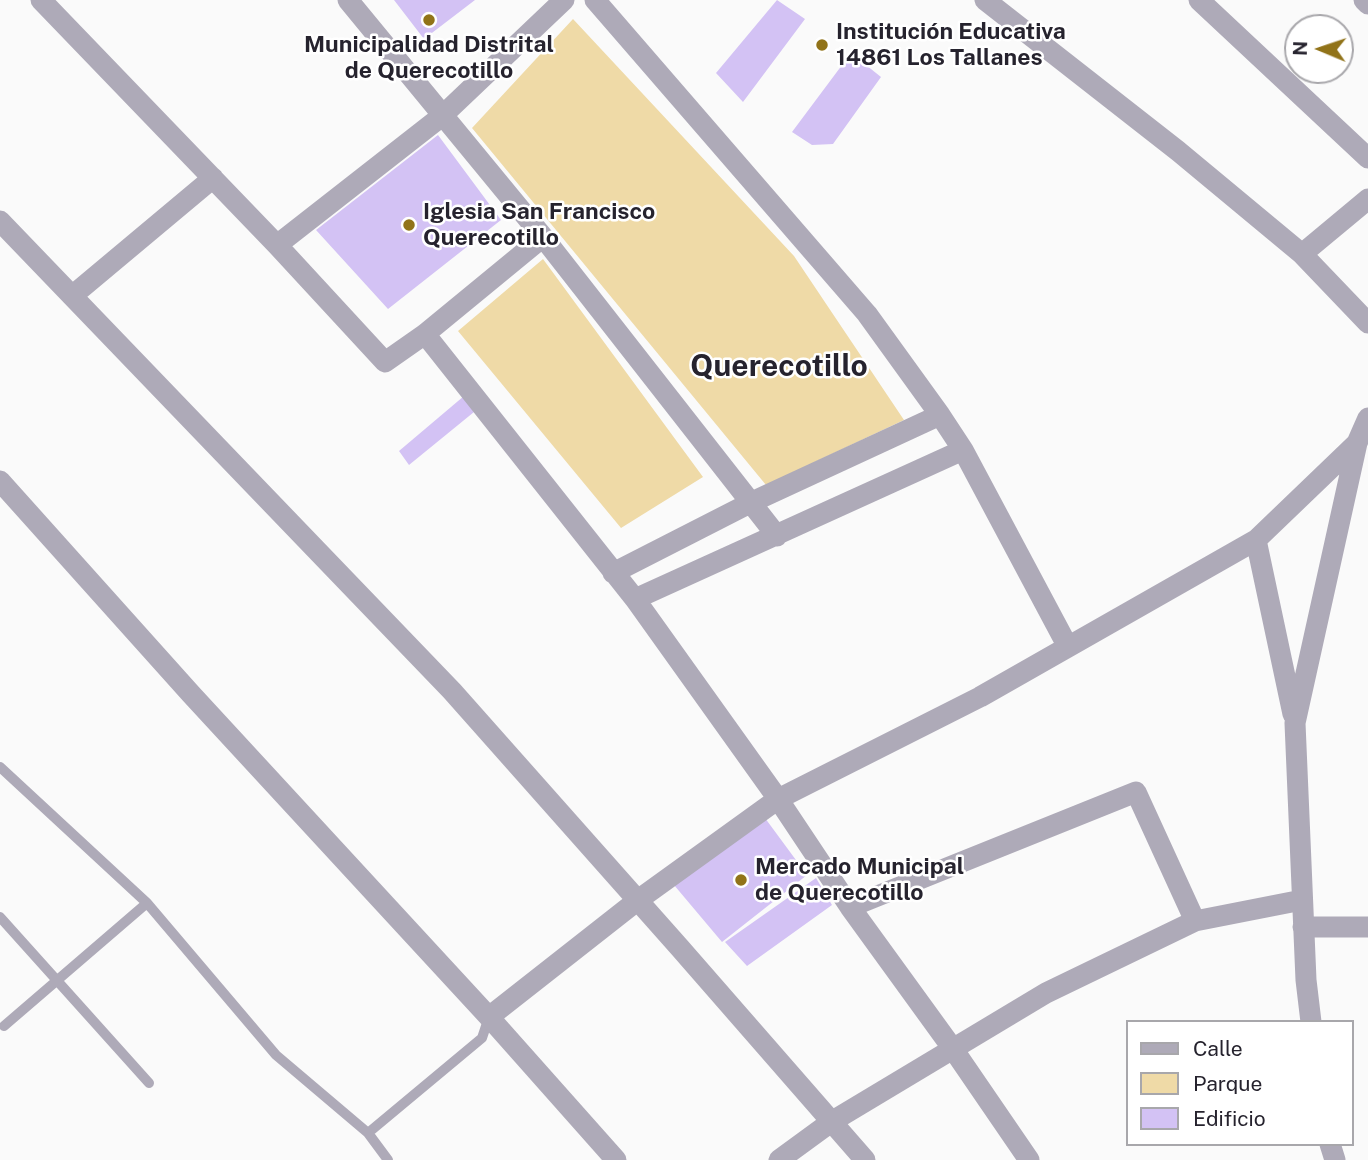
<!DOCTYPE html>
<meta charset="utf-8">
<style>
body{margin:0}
#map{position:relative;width:1368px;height:1160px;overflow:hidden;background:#fafafa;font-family:"Public Sans",sans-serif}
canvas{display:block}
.legend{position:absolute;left:1126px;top:1020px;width:228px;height:126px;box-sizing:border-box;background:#fff;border:2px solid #a8a7ab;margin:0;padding:9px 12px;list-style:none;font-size:21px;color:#26232e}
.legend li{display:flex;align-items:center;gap:14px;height:35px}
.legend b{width:35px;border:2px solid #a8a7ab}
.north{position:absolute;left:1284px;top:14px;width:70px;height:70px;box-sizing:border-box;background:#fff;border:2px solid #a8a7ab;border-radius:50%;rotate:272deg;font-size:19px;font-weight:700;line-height:28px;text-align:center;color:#26232e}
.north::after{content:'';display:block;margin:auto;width:24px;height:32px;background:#917319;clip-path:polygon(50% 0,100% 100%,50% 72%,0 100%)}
</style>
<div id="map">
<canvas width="1368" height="1160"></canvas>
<ul class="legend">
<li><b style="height:9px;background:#aeaab8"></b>Calle</li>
<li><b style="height:19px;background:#efdaa7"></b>Parque</li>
<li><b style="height:19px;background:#d3c2f4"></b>Edificio</li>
</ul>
<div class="north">N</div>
</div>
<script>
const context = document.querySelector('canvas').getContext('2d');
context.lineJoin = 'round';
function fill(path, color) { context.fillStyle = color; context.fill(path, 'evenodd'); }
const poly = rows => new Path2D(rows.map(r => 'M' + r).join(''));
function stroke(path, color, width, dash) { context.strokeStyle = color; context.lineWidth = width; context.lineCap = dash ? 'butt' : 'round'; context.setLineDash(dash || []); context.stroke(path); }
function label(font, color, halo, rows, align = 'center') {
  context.font = font + ' "Public Sans",sans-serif'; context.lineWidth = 5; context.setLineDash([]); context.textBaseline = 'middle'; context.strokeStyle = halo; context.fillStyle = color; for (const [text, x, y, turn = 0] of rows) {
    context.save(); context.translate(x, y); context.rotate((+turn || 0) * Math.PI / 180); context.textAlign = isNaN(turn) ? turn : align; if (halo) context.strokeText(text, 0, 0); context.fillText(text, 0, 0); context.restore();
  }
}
fill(poly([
 [573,19,794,256,904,420,766,485,472,128],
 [543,259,703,477,621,528,458,331]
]), '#efdaa7');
fill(poly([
 [394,0,475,0,424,39],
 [777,0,805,19,743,102,716,73],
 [851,53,881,77,833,144,812,145,792,132],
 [438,135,501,220,388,309,316,230],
 [464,396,474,412,409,465,399,451],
 [765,818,807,875,722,942,674,885],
 [816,878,832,905,747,966,725,942]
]), '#d3c2f4');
stroke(poly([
 [0,767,147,903,276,1055,368,1133],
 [0,917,149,1083],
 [4,1026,147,903],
 [388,1160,368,1133,482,1038,489,1017]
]), '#aeaab8', 10);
stroke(poly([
 [41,0,277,245,385,362,425,334,543,237],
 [348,0,543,237,777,536],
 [595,0,867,314,940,415,963,450,1068,647],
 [985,0,1178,151,1302,254,1368,323],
 [1199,0,1368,158],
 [1364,0,1368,4],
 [0,221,452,691,680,948,865,1160],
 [277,245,442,116,564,0],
 [1302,254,1368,199],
 [72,296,213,178],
 [425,334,635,599,778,799,850,907,953,1049,1029,1160],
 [0,481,191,694,489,1017,616,1160],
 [1256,540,1293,714],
 [613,573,752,502,940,415],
 [635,599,963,450],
 [850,907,1136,792,1195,921],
 [1303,927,1368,927],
 [489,1017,638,900,778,799,980,697,1256,540,1357,443],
 [1311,1022,1306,980,1295,723,1357,443,1368,418],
 [1330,1144,1335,1160],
 [779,1160,831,1122,1046,993,1195,921,1302,900]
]), '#aeaab8', 21);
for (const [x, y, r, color] of [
 [429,20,7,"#917319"],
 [822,45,7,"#917319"],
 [409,225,7,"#917319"],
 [741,880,7,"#917319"]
]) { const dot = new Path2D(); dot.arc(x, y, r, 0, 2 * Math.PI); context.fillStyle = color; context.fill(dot); stroke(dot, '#fff', 2.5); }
label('bold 23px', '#26232e', '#fff', [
 ["Institución Educativa",836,32],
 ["14861 Los Tallanes",836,58],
 ["Municipalidad Distrital",429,45,"center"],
 ["de Querecotillo",429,71,"center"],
 ["Iglesia San Francisco",423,212],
 ["Querecotillo",423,238],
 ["Mercado Municipal",755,867],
 ["de Querecotillo",755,893]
], 'left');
label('bold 30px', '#26232e', '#fff', [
 ["Querecotillo",779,367]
]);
</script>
